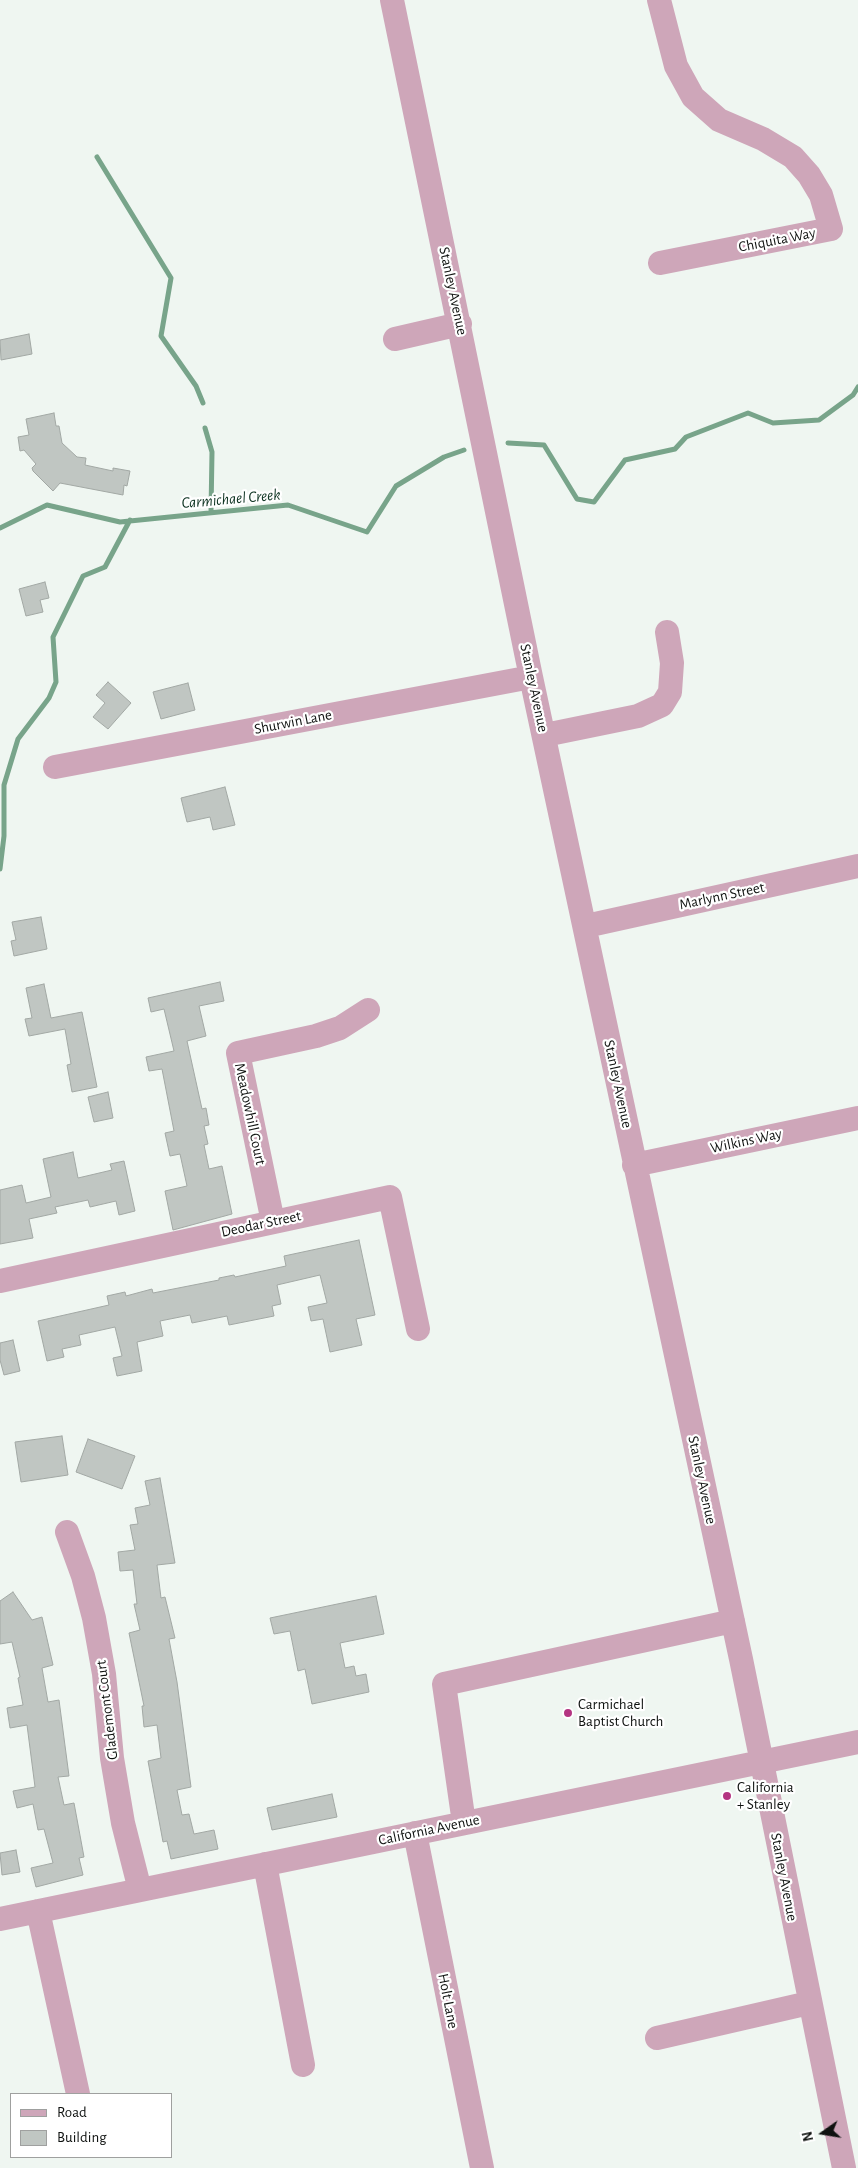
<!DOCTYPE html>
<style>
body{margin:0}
#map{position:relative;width:858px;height:2168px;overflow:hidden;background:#eff6f1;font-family:"Alegreya Sans",sans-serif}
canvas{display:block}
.legend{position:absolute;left:10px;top:2093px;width:162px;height:65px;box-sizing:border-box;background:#fff;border:1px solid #9fa09f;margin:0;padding:6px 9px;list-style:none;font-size:15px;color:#0f1210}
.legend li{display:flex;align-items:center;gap:10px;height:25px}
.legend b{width:25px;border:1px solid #9fa09f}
.north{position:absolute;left:798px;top:2108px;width:50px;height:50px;-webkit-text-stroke:4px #fff;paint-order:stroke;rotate:257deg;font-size:14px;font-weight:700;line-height:20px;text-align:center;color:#0f1210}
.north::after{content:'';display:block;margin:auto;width:18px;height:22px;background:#0f1210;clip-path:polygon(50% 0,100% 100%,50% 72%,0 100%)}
</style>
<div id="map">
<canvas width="858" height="2168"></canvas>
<ul class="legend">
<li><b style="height:6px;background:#cea6b9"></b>Road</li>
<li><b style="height:14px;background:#c0c6c2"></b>Building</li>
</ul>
<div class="north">N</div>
</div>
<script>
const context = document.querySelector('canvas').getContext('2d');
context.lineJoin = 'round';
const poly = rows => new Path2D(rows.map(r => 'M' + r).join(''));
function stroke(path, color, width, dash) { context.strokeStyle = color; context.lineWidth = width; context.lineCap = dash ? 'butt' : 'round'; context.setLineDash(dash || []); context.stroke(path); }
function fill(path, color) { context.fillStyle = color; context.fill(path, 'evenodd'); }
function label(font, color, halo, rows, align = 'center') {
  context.font = font + ' "Alegreya Sans",sans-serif'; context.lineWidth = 4.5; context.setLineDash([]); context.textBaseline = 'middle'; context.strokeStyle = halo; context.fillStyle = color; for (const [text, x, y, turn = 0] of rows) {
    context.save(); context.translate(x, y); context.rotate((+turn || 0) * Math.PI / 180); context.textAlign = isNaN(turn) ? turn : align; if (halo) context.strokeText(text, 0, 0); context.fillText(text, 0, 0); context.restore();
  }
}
stroke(poly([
 [97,157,171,278,161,336,196,386,203,403],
 [205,428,212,452,211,512],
 [508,443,544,445,577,499,594,502,625,460,675,449,686,437,748,413,773,423,819,420,853,395,858,387],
 [0,528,47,505,120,522,288,505,367,532,396,486,444,457,464,450],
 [0,869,4,836,4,785,18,739,49,698,56,682,53,637,83,576,105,567,130,520]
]), '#78a48a', 5);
const building = poly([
 [29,334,32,354,1,360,0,340,29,334],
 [54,413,56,426,59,426,62,443,77,457,86,458,85,465,113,471,113,468,130,471,127,486,124,485,123,495,60,483,53,491,33,471,32,468,36,464,24,450,20,451,18,437,29,435,26,419,54,413],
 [45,582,49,598,40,600,43,612,26,616,19,589,45,582],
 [108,682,131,703,108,729,93,717,105,703,96,695,108,682],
 [188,683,195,710,161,719,153,692,188,683],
 [225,787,235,825,213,830,210,817,187,822,181,798,225,787],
 [41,917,47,949,14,956,11,941,16,940,12,922,41,917],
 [220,982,224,1001,199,1006,206,1036,187,1041,202,1109,206,1108,209,1125,204,1126,208,1144,204,1145,209,1169,222,1166,232,1214,173,1230,165,1191,187,1186,180,1154,170,1156,165,1133,174,1131,162,1069,149,1071,146,1057,174,1051,164,1009,151,1012,148,998,220,982],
 [44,984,51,1018,82,1012,97,1087,72,1092,67,1065,71,1064,65,1029,29,1036,25,1019,32,1018,26,988,44,984],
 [108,1092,113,1118,94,1122,88,1097,108,1092],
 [73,1152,78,1178,112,1170,110,1164,124,1161,135,1211,119,1215,116,1201,90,1207,88,1200,55,1207,57,1213,29,1219,33,1238,0,1244,0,1190,22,1185,26,1203,51,1197,43,1159,73,1152],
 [359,1240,375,1315,356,1319,362,1345,330,1352,323,1319,311,1321,308,1307,327,1303,320,1275,277,1285,281,1304,272,1306,274,1316,229,1325,227,1316,192,1323,190,1315,160,1321,163,1336,137,1342,142,1371,117,1376,113,1358,122,1356,115,1327,79,1335,81,1345,62,1349,64,1357,47,1361,38,1321,109,1305,107,1296,125,1292,126,1296,152,1289,153,1293,219,1280,219,1278,234,1275,235,1277,286,1266,284,1256,359,1240],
 [13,1340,20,1371,4,1375,0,1360,0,1343,13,1340],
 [62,1436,68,1475,21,1482,15,1442,62,1436],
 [88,1439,135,1456,122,1489,76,1472,88,1439],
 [160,1478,175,1563,157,1565,161,1598,165,1597,175,1638,169,1639,177,1682,191,1787,177,1790,182,1815,189,1814,194,1834,214,1830,218,1849,171,1859,167,1841,163,1842,148,1761,161,1758,157,1725,144,1727,142,1706,144,1706,129,1633,140,1630,134,1604,137,1604,133,1570,120,1571,118,1552,135,1550,130,1525,138,1524,135,1508,150,1505,145,1481,160,1478],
 [13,1592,32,1620,42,1617,53,1665,42,1668,48,1702,59,1700,69,1776,58,1777,64,1805,74,1803,84,1857,79,1858,83,1875,36,1887,31,1868,53,1863,44,1829,38,1830,33,1804,17,1808,13,1791,35,1787,27,1725,10,1728,7,1708,23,1705,18,1678,20,1677,12,1642,0,1644,0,1601,13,1592],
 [376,1596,384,1634,340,1643,345,1668,354,1666,356,1676,366,1674,369,1692,312,1704,305,1669,298,1671,290,1631,274,1634,270,1618,376,1596],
 [332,1794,337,1817,272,1830,267,1808,332,1794],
 [16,1850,20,1872,2,1875,0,1853,16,1850]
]);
fill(building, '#c0c6c2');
stroke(building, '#a2a8a4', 1);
stroke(poly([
 [392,0,531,677,741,1659,844,2168],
 [659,0,676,66,693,97,719,120,763,139,793,157,809,175,821,195,831,229,660,263],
 [395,339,460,324],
 [545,735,638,716,662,705,670,692,672,663,667,632],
 [55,767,531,677],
 [586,926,858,866],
 [634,1165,858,1118],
 [273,1222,238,1053,316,1036,340,1028,368,1010],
 [0,1281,390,1197,418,1329],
 [67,1532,83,1576,94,1618,104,1674,112,1758,123,1823,140,1890],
 [464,1823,444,1684,733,1621],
 [415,1833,482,2168],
 [265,1864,303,2065],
 [38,1911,78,2094],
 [0,1919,858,1742],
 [657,2038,809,2003]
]), '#cea6b9', 24);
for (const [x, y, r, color] of [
 [568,1713,5,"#b43582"],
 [727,1796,5,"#b43582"]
]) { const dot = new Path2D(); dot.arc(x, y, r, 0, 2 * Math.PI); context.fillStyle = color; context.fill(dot); stroke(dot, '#fff', 2); }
label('15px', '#0f1210', '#fff', [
 ["Chiquita Way",777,240,-11],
 ["Stanley Avenue",453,291,78],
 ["Stanley Avenue",534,688,78],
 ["Shurwin Lane",293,722,-11],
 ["Marlynn Street",722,896,-12],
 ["Stanley Avenue",618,1084,78],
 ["Meadowhill Court",250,1114,78],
 ["Wilkins Way",746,1141,-12],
 ["Deodar Street",261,1224,-12],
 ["Stanley Avenue",702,1480,78],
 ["Glademont Court",107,1710,-97],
 ["California Avenue",429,1830,-12],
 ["Stanley Avenue",784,1877,79],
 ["Holt Lane",448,2001,79]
]);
label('15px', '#0f1210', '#fff', [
 ["Carmichael",578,1704],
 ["Baptist Church",578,1721],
 ["California",737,1787],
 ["+ Stanley",737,1804]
], 'left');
label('italic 16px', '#0c3220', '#fff', [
 ["Carmichael Creek",231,499,-5]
]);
</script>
